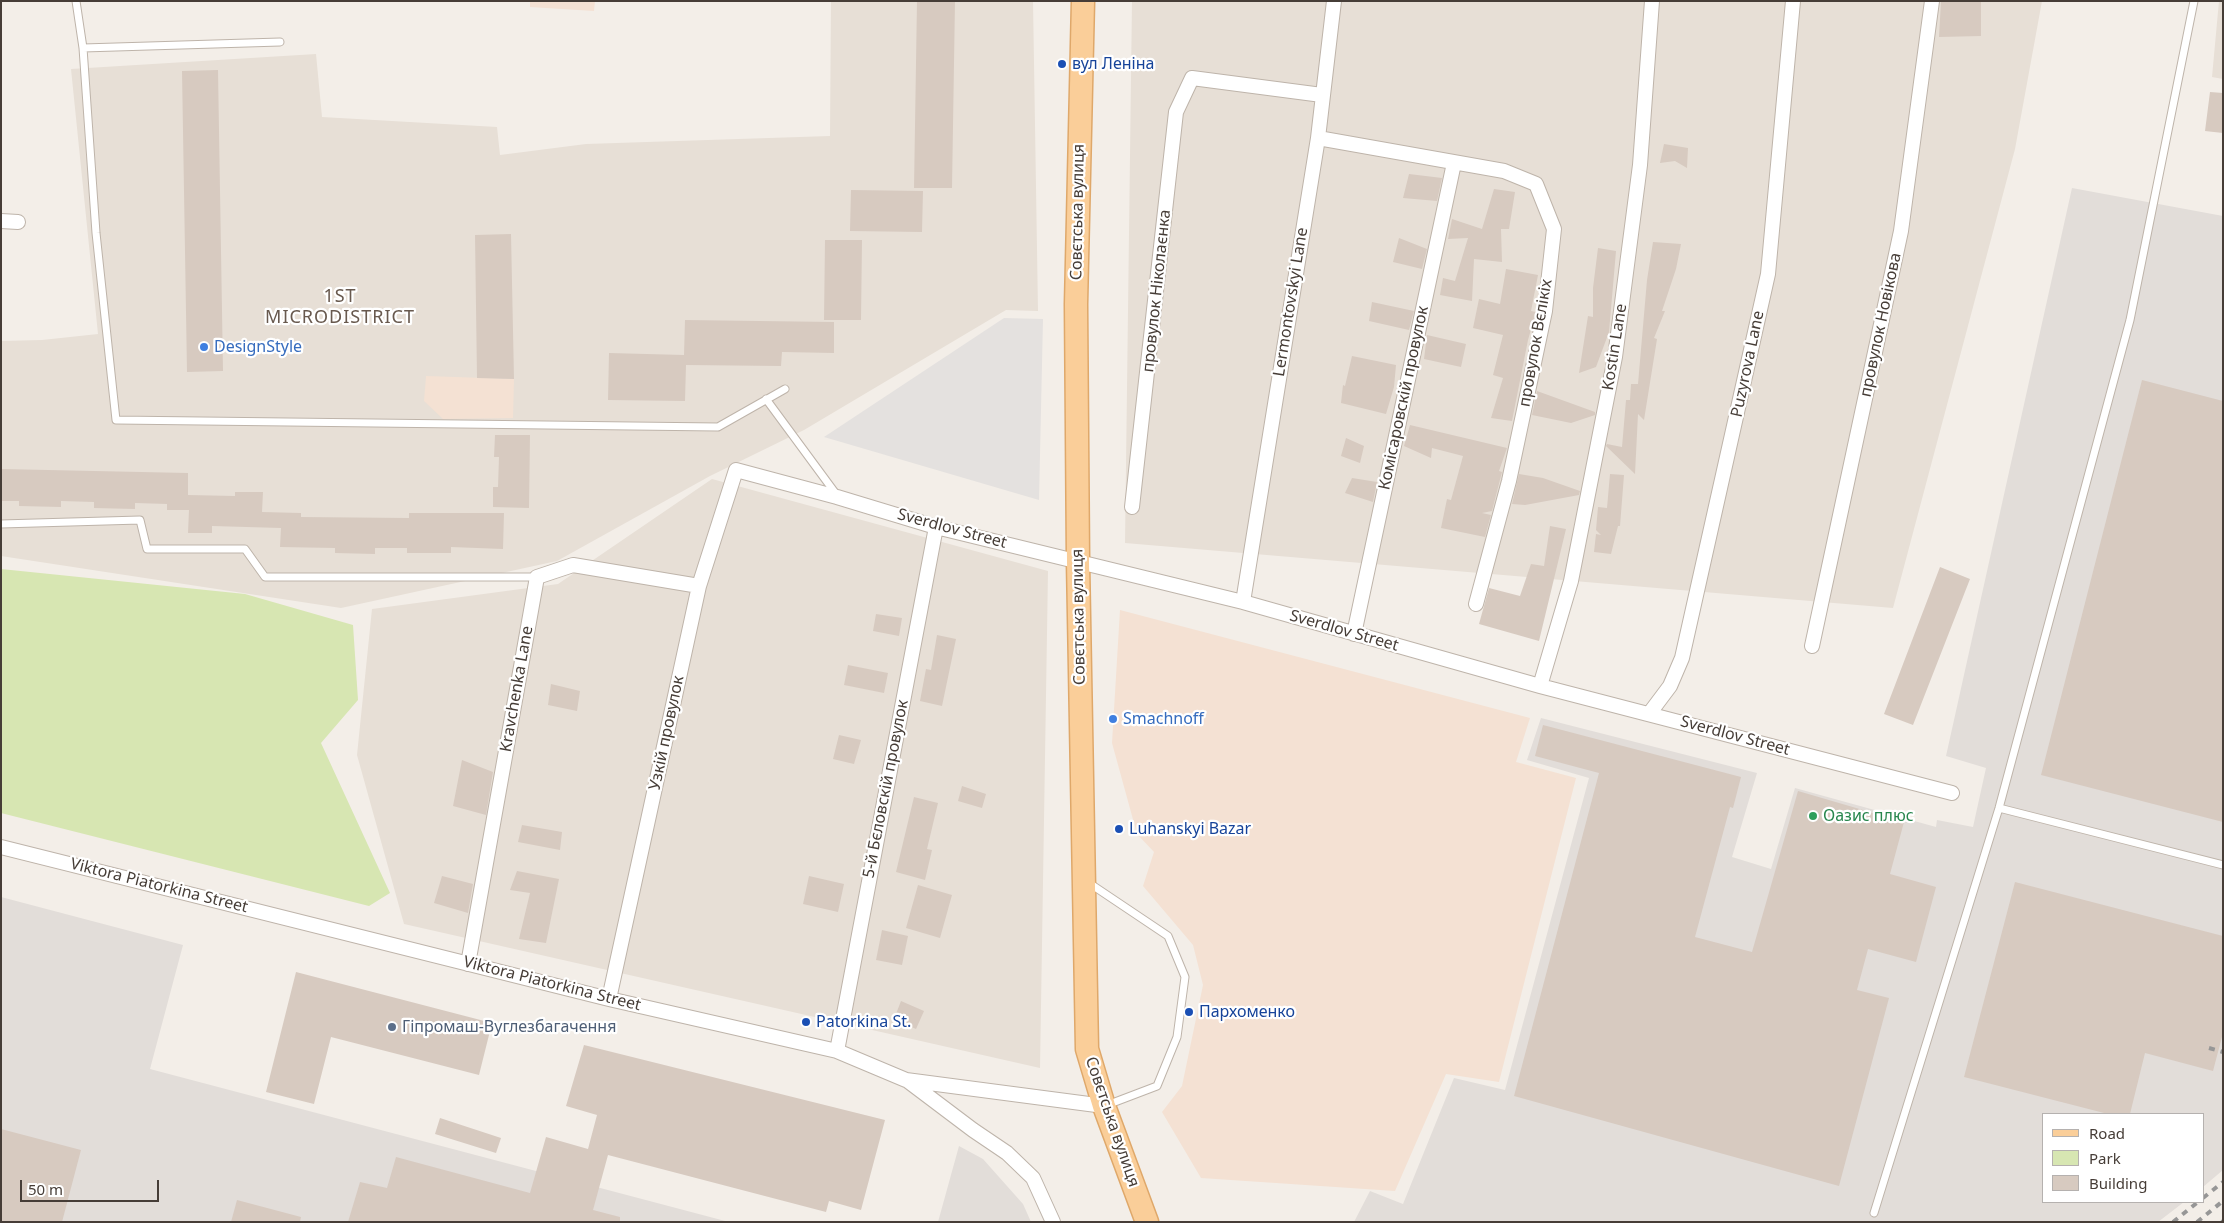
<!DOCTYPE html>
<meta charset="utf-8">
<style>
body{margin:0}
#map{position:relative;width:2224px;height:1223px;overflow:hidden;background:#f3eee8;font-family:"Noto Sans",sans-serif}
canvas{display:block}
.frame{position:absolute;inset:0;border:2px solid #463d37;pointer-events:none}
.legend{position:absolute;left:2042px;top:1113px;width:162px;height:90px;box-sizing:border-box;background:#fff;border:1px solid #b5b1af;margin:0;padding:6px 9px;list-style:none;font-size:15px;color:#463d37}
.legend li{display:flex;align-items:center;gap:10px;height:25px}
.legend b{width:25px;border:1px solid #b5b1af}
.scale{position:absolute;left:20px;top:1180px;width:139px;height:22px;box-sizing:border-box;border:2px solid #463d37;border-top:0;padding-left:6px;font-size:15px;line-height:18px;white-space:nowrap;color:#463d37;-webkit-text-stroke:4px #fff;paint-order:stroke}
</style>
<div id="map">
<canvas width="2224" height="1223"></canvas>
<div class="frame"></div>
<ul class="legend">
<li><b style="height:6px;background:#face99"></b>Road</li>
<li><b style="height:14px;background:#d7e6b2"></b>Park</li>
<li><b style="height:14px;background:#d7cac0"></b>Building</li>
</ul>
<div class="scale">50 m</div>
</div>
<script>
const context = document.querySelector('canvas').getContext('2d');
context.lineJoin = 'round';
function fill(path, color) { context.fillStyle = color; context.fill(path, 'evenodd'); }
const poly = rows => new Path2D(rows.map(r => 'M' + r).join(''));
function stroke(path, color, width, dash) { context.strokeStyle = color; context.lineWidth = width; context.lineCap = dash ? 'butt' : 'round'; context.setLineDash(dash || []); context.stroke(path); }
function label(font, color, halo, rows, align = 'center') {
  context.font = font + ' "Noto Sans",sans-serif'; context.lineWidth = 4.5; context.setLineDash([]); context.textBaseline = 'middle'; context.strokeStyle = halo; context.fillStyle = color; for (const [text, x, y, turn = 0] of rows) {
    context.save(); context.translate(x, y); context.rotate((+turn || 0) * Math.PI / 180); context.textAlign = isNaN(turn) ? turn : align; if (halo) context.strokeText(text, 0, 0); context.fillText(text, 0, 0); context.restore();
  }
}
fill(poly([
 [831,1,1033,1,1038,311,1006,310,804,430,710,476,557,561,341,608,1,556,1,341,42,340,98,334,71,69,316,54,322,117,497,127,500,155,586,144,830,136],
 [1132,1,2042,1,2015,149,1893,608,1125,543],
 [2219,1,2223,1,2223,79,2212,77],
 [712,479,1048,571,1040,1068,404,924,357,755,372,609,558,584]
]), '#e7dfd6');
fill(poly([
 [530,1,595,1,594,11,530,7],
 [426,376,514,379,513,418,443,419,424,401],
 [1120,610,1530,718,1516,762,1576,778,1499,1082,1446,1074,1395,1191,1201,1178,1162,1112,1182,1086,1203,985,1193,945,1143,886,1154,852,1137,834,1112,743]
]), '#f4e1d3');
fill(poly([
 [2072,188,2223,216,2223,1170,2203,1187,2203,1114,2043,1114,2043,1202,2184,1202,2158,1222,1354,1222,1370,1191,1403,1204,1454,1078,1505,1090,1589,778,1527,760,1541,718,1757,773,1732,857,1771,869,1795,788,1936,827,1937,820,1973,827,1986,768,1946,756],
 [1,897,183,945,150,1069,729,1222,1,1222],
 [959,1146,983,1159,1023,1204,1031,1222,938,1222]
]), '#e2ddd9');
fill(poly([
 [1,569,245,594,353,625,358,700,321,743,390,893,369,906,1,813]
]), '#d7e6b2');
fill(poly([
 [1004,318,1043,319,1039,500,824,437]
]), '#e4e1df');
fill(poly([
 [917,1,955,1,952,188,914,188],
 [1941,1,1981,1,1981,36,1939,37],
 [218,70,223,371,187,372,182,71],
 [2210,92,2223,93,2223,133,2205,131],
 [1664,144,1688,148,1687,168,1675,161,1660,163],
 [1409,174,1442,178,1437,201,1403,198],
 [1494,189,1515,192,1509,229,1501,229,1502,262,1474,259,1472,301,1440,295,1443,278,1455,281,1468,238,1448,239,1452,219,1482,229],
 [851,190,923,191,922,232,850,231],
 [511,234,514,379,477,378,475,235],
 [1399,238,1427,249,1422,269,1393,262],
 [825,240,862,240,861,320,824,320],
 [1653,242,1681,244,1676,269,1662,311,1665,311,1654,338,1657,339,1644,420,1638,414,1635,474,1606,446,1607,444,1622,447,1626,400,1630,400,1631,384,1638,384,1647,280],
 [1598,248,1616,251,1609,332,1596,367,1579,373,1588,316,1593,317,1593,288],
 [1506,269,1538,275,1531,311,1536,312,1528,340,1512,421,1491,418,1503,378,1493,375,1503,335,1473,328,1479,299,1500,304],
 [1372,302,1414,311,1409,330,1369,321],
 [685,320,834,322,834,353,782,352,781,366,686,365,685,401,608,400,609,353,684,355],
 [1427,335,1466,344,1461,367,1424,359],
 [1352,356,1396,365,1394,387,1386,414,1341,403,1343,385,1345,386],
 [2142,380,2223,401,2223,822,2041,775],
 [1537,391,1595,412,1595,415,1571,423,1532,415],
 [1410,425,1507,448,1499,471,1502,472,1492,511,1482,513,1491,515,1485,537,1441,528,1447,499,1451,500,1463,456,1432,448,1431,458,1404,446],
 [495,435,530,435,529,508,493,507,493,487,498,487,499,457,494,457],
 [1346,438,1364,446,1360,463,1341,456],
 [1,469,188,473,188,495,235,496,235,492,263,492,262,512,301,513,301,517,409,518,409,513,504,513,503,549,451,547,451,553,407,553,407,548,375,548,375,554,335,553,335,548,280,547,281,528,212,526,212,533,188,533,189,510,167,510,167,504,135,503,135,509,94,508,94,502,61,501,61,507,19,506,19,501,1,501],
 [1519,474,1543,478,1580,491,1579,495,1525,505,1512,504],
 [1610,474,1624,475,1620,526,1618,526,1611,554,1594,552,1596,534,1601,535,1596,530,1598,507,1607,508],
 [1352,478,1377,482,1373,502,1345,493],
 [1550,526,1566,529,1539,641,1479,624,1489,588,1520,596,1531,564,1544,566],
 [1940,567,1970,579,1913,725,1884,714],
 [876,614,902,618,899,636,873,631],
 [937,635,956,639,942,706,920,701,926,669,931,670],
 [848,665,888,673,884,693,844,685],
 [551,684,580,691,577,711,548,705],
 [1543,725,1741,777,1733,808,1730,807,1695,937,1752,952,1798,791,1904,822,1890,874,1936,887,1916,962,1868,949,1857,990,1889,998,1839,1186,1514,1096,1599,773,1535,756],
 [839,735,861,740,854,764,833,759],
 [462,760,493,772,486,815,453,806],
 [962,786,986,794,982,808,958,801],
 [914,797,938,803,927,849,932,850,925,880,896,872],
 [522,825,562,832,560,850,518,842],
 [517,871,559,879,546,943,519,939,530,893,510,890],
 [442,876,473,884,468,913,434,903],
 [809,876,844,884,838,912,803,904],
 [2015,882,2223,936,2223,1033,2213,1071,2145,1053,2130,1114,2108,1114,1964,1077],
 [918,885,952,895,940,938,906,928],
 [882,930,908,936,902,965,876,960],
 [296,972,492,1023,479,1075,331,1037,314,1104,266,1092],
 [901,1001,924,1011,916,1029,894,1019],
 [584,1045,885,1120,861,1210,829,1201,826,1212,608,1155,593,1210,620,1217,620,1222,348,1222,360,1182,387,1188,396,1157,530,1193,546,1137,588,1149,597,1115,566,1106],
 [440,1118,501,1138,496,1153,435,1134],
 [1,1129,81,1150,62,1222,1,1222],
 [237,1200,301,1217,300,1222,231,1222]
]), '#d7cac0');
const service = poly([
 [76,1,83,48,96,233,116,420,718,427,785,389],
 [83,48,280,42],
 [766,399,836,494],
 [1,524,140,520,147,549,245,549,265,577,537,577],
 [1999,808,2223,865],
 [1089,883,1168,936,1185,977,1177,1037,1157,1086,1107,1105],
 [1874,1213,1999,808,2130,320,2194,1]
]);
const minor = poly([
 [1318,138,1504,171,1536,184,1554,229,1545,311,1509,481,1476,604],
 [1,221,18,222],
 [1132,507,1176,112,1192,78,1322,95],
 [1243,602,1318,138,1334,1],
 [1354,634,1454,163],
 [1812,646,1901,231,1932,1],
 [1540,686,1571,581,1615,357,1640,165,1652,1],
 [1649,714,1670,686,1682,658,1768,274,1793,1],
 [1,847,609,999,837,1051,906,1080,1104,1106],
 [468,964,537,577,573,565,699,586],
 [609,999,699,586,736,470,837,497,936,527,1243,602,1540,686,1952,793],
 [837,1051,936,527],
 [908,1081,973,1130,1007,1153,1033,1178,1053,1222]
]);
const primary = poly([
 [1083,1,1076,304,1078,562,1087,1049,1104,1106,1147,1222]
]);
stroke(service, '#beb4aa', 9);
stroke(minor, '#beb4aa', 16);
stroke(primary, '#dfa86a', 25);
stroke(service, '#fff', 7);
stroke(minor, '#fff', 14);
stroke(primary, '#face99', 22);
stroke(poly([
 [2209,1048,2223,1052],
 [2203,1198,2223,1182],
 [2173,1222,2198,1202],
 [2197,1222,2223,1201],
 [2222,1222,2223,1221]
]), '#969696', 4, [6, 6]);
for (const [x, y, r, color] of [
 [1062,64,5,"#1a4fb4"],
 [204,347,5,"#3f7fe0"],
 [1113,719,5,"#3f7fe0"],
 [1813,816,5,"#2e9e5b"],
 [1119,829,5,"#1a4fb4"],
 [1189,1012,5,"#1a4fb4"],
 [806,1022,5,"#1a4fb4"],
 [392,1027,5,"#5c6f8a"]
]) { const dot = new Path2D(); dot.arc(x, y, r, 0, 2 * Math.PI); context.fillStyle = color; context.fill(dot); stroke(dot, '#fff', 2); }
label('16px', '#164399', '#fff', [
 ["вул Леніна",1072,64],
 ["Luhanskyi Bazar",1129,829],
 ["Пархоменко",1199,1012],
 ["Patorkina St.",816,1022]
], 'left');
label('16px', '#463d37', '#fff', [
 ["Совєтська вулиця",1078,212,-89],
 ["провулок Ніколаєнка",1157,291,-84],
 ["Lermontovskyi Lane",1291,302,-81],
 ["провулок Новікова",1881,325,-78],
 ["провулок Вєлікіх",1536,343,-80],
 ["Kostin Lane",1615,347,-81],
 ["Puzyrova Lane",1748,364,-78],
 ["Комісаровскій провулок",1404,398,-78],
 ["Sverdlov Street",952,529,15],
 ["Совєтська вулиця",1079,617,-91],
 ["Sverdlov Street",1344,631,16],
 ["Kravchenka Lane",517,689,-80],
 ["Узкій провулок",667,733,-78],
 ["Sverdlov Street",1735,736,15],
 ["5-й Бєловскій провулок",886,789,-79],
 ["Viktora Piatorkina Street",159,886,14],
 ["Viktora Piatorkina Street",552,984,14],
 ["Совєтська вулиця",1112,1122,71]
]);
label('16px', '#366cbe', '#fff', [
 ["DesignStyle",214,347],
 ["Smachnoff",1123,719]
], 'left');
label('16px', '#27864d', '#fff', [
 ["Оазис плюс",1823,816]
], 'left');
label('16px', '#4e5e75', '#fff', [
 ["Гіпромаш-Вуглезбагачення",402,1027]
], 'left');
context.letterSpacing = '1px';
label('18px', '#68594e', '#fff', [
 ["1ST",340,297],
 ["MICRODISTRICT",340,318]
]);
context.letterSpacing = '0px';
</script>
